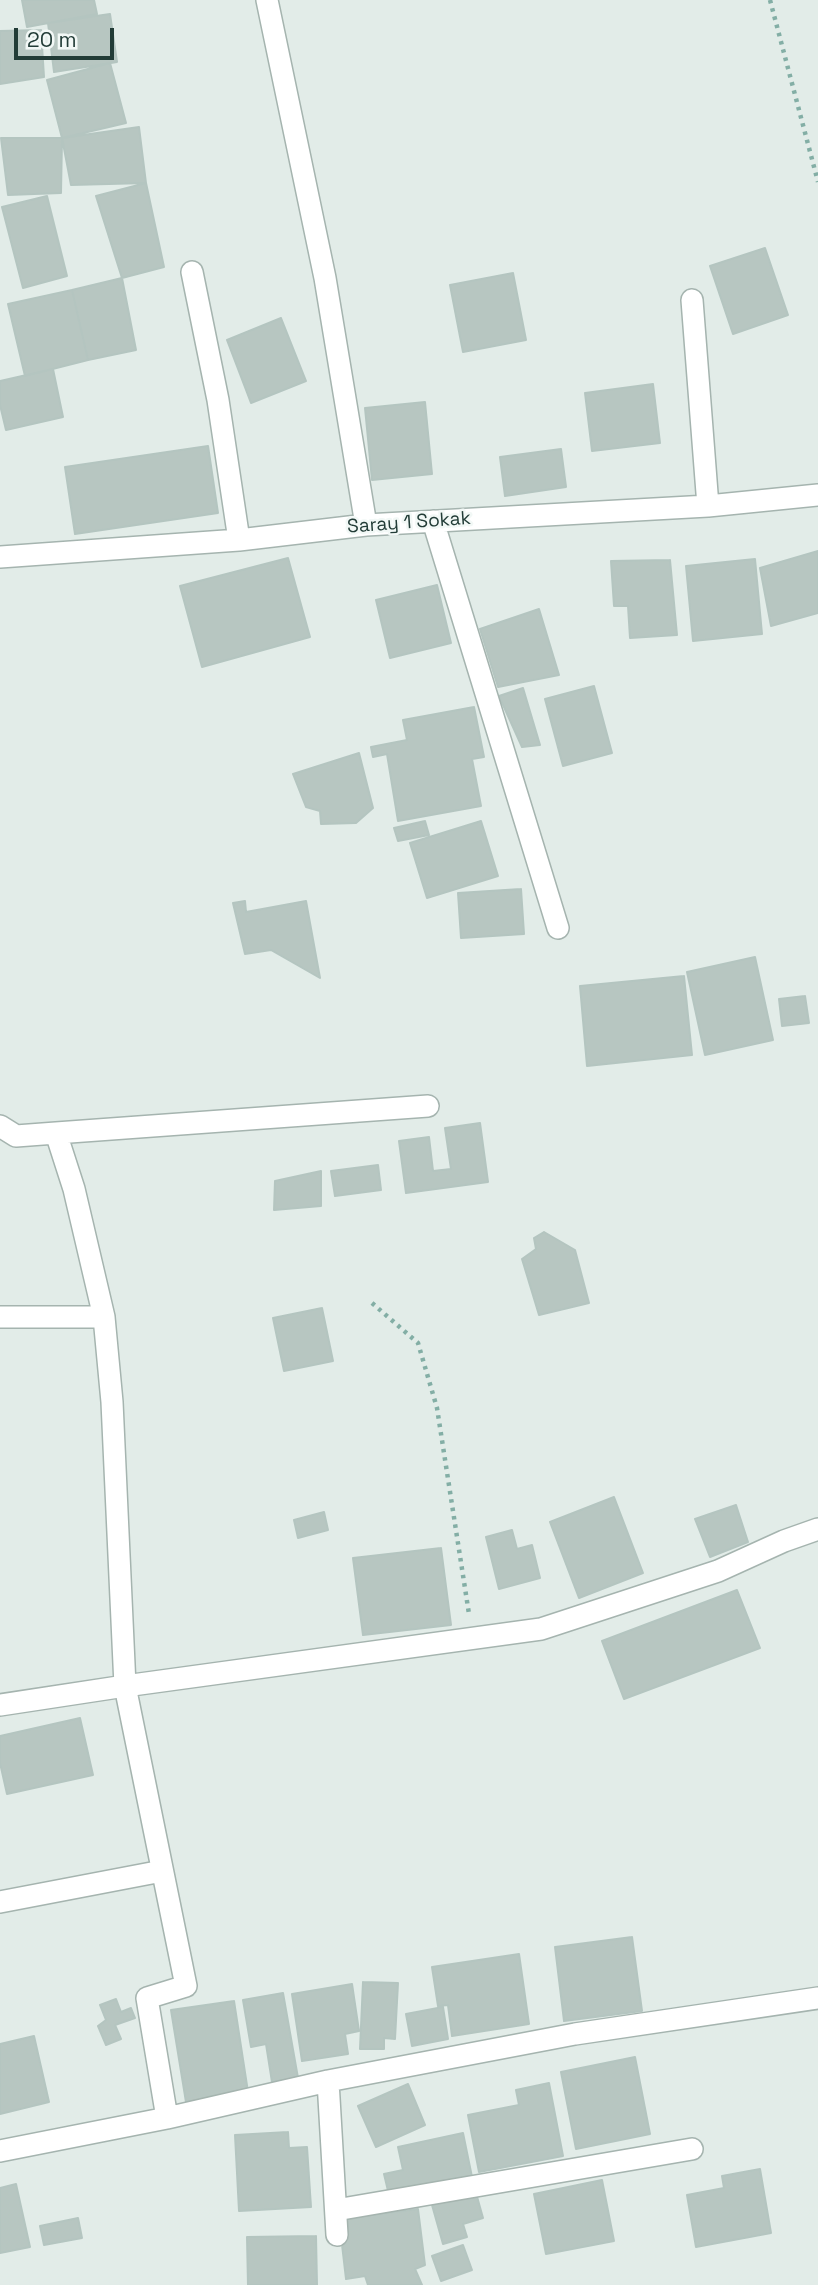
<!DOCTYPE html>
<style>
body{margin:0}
#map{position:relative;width:818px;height:2285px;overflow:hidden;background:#e2ece8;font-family:"Space Grotesk",sans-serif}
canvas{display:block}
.scale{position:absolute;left:14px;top:28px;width:100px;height:32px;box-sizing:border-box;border:4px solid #223c37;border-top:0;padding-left:9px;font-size:21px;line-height:24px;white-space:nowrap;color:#223c37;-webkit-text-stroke:5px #f2f8f6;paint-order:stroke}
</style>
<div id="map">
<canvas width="818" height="2285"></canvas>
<div class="scale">20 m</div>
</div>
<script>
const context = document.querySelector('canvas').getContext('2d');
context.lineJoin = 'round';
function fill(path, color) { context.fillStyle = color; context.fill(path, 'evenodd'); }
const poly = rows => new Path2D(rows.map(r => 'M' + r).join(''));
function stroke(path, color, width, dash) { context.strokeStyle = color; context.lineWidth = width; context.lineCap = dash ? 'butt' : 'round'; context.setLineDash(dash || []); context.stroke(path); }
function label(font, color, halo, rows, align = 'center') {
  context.font = font + ' "Space Grotesk",sans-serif'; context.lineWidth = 5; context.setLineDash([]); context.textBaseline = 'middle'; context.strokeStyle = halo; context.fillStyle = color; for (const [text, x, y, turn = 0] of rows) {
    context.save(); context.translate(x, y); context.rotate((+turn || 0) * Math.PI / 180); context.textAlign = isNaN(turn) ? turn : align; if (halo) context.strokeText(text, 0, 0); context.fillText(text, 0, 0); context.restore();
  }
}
const building = poly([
 [22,0,94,0,97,14,27,27,22,0],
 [110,14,117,62,54,72,48,23,110,14],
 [41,30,44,77,0,84,0,31,41,30],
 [110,63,126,123,62,138,47,80,110,63],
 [139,127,146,183,71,185,62,138,139,127],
 [1,138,62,138,61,193,8,195,1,138],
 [146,183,164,267,122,278,96,196,146,183],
 [47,196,67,276,23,288,2,207,47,196],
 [765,248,788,315,733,334,710,266,765,248],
 [513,273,526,340,463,352,450,285,513,273],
 [122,278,136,350,88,360,72,290,122,278],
 [72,290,88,360,25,376,8,304,72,290],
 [281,318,306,381,251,403,227,340,281,318],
 [53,369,63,417,6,430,0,405,0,381,53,369],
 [653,384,660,443,592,451,585,393,653,384],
 [425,402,432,474,372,480,365,408,425,402],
 [208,446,218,513,75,534,65,467,208,446],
 [561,449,566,487,505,496,500,457,561,449],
 [818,551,818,613,771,626,760,568,818,551],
 [288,558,310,637,202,667,180,586,288,558],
 [755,559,762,634,693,641,686,566,755,559],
 [670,560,677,635,630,638,628,606,614,606,611,561,670,560],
 [437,585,451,643,390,658,376,600,437,585],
 [539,609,559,675,498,687,480,629,539,609],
 [594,686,612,753,563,766,545,699,594,686],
 [523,688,540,745,522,747,499,696,523,688],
 [474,707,484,757,472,759,481,806,398,821,387,754,373,757,371,747,407,740,403,720,474,707],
 [359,753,373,808,356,823,321,824,320,811,306,807,293,774,359,753],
 [425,821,429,835,398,841,394,828,425,821],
 [481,821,498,876,427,898,410,843,481,821],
 [521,889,524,934,461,938,458,893,521,889],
 [245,901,246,912,306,901,320,978,271,950,245,954,233,903,245,901],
 [755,957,773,1040,705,1055,687,972,755,957],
 [684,976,692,1055,587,1066,580,986,684,976],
 [805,996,809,1023,782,1026,779,999,805,996],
 [480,1123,488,1182,406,1193,399,1141,429,1137,433,1171,451,1169,445,1128,480,1123],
 [378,1165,381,1190,335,1196,331,1171,378,1165],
 [321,1171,321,1206,274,1210,275,1181,321,1171],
 [544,1232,575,1250,589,1303,539,1315,522,1259,536,1249,534,1238,544,1232],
 [322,1308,333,1361,284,1371,273,1318,322,1308],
 [614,1497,643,1573,579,1598,550,1522,614,1497],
 [736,1505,748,1542,710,1557,695,1519,736,1505],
 [324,1512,328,1530,298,1538,294,1520,324,1512],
 [512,1530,517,1549,532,1545,540,1578,499,1589,486,1537,512,1530],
 [441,1548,451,1625,363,1635,353,1558,441,1548],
 [737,1590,760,1648,624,1699,602,1641,737,1590],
 [80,1718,93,1775,7,1794,0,1763,0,1736,80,1718],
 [632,1937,642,2011,564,2021,555,1947,632,1937],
 [519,1954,529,2024,452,2036,448,2005,438,2006,432,1967,519,1954],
 [363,1982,398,1983,395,2039,384,2038,384,2049,360,2049,363,1982],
 [352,1984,359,2031,345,2034,348,2054,302,2061,292,1994,352,1984],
 [283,1993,298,2078,272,2082,266,2044,251,2047,243,2000,283,1993],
 [116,1999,121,2012,131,2008,135,2018,115,2025,121,2039,106,2045,98,2026,106,2020,100,2005,116,1999],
 [234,2001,248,2092,186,2102,171,2010,234,2001],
 [443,2007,448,2039,412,2046,406,2014,443,2007],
 [34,2036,49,2102,0,2114,0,2044,34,2036],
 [635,2057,650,2134,576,2149,561,2072,635,2057],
 [549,2083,563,2156,479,2172,468,2115,519,2105,516,2090,549,2083],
 [408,2084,425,2125,376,2147,358,2106,408,2084],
 [288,2132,289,2148,307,2147,311,2207,239,2211,235,2135,288,2132],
 [463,2133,472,2177,389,2195,384,2174,403,2170,398,2147,463,2133],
 [760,2169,771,2233,696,2247,687,2195,724,2188,722,2176,760,2169],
 [602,2180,614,2241,546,2254,534,2194,602,2180],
 [16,2184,30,2247,0,2253,0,2188,16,2184],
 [476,2193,483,2218,463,2224,467,2237,443,2244,432,2205,476,2193],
 [418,2209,425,2265,415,2269,422,2285,368,2285,365,2276,346,2279,339,2219,418,2209],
 [78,2218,82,2238,44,2245,40,2226,78,2218],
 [316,2236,317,2285,248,2285,247,2237,316,2236],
 [463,2245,472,2270,441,2281,432,2256,463,2245]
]);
fill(building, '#b7c6c1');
stroke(building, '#b4c5c0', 2);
const street = poly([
 [267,0,325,278,366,525],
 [192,272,218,400,239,540],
 [692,300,708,506],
 [433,521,558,928],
 [0,557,239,540,366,525,708,506,818,495],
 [0,1126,16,1136,56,1133,74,1189,104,1317,112,1402,125,1686,186,1986,147,1998,167,2118],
 [56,1133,428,1106],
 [0,1317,104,1317],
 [0,1705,125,1686,541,1629,718,1571,784,1541,818,1529],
 [0,1902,162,1871],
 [328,2081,337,2235],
 [0,2151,167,2118,328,2081,575,2034,818,1998],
 [336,2210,692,2149]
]);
stroke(street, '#a5b4af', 24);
stroke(poly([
 [770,0,818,182],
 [372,1303,418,1343,437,1408,469,1614]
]), '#83aea5', 4.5, [3.5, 5]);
stroke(street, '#fff', 21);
label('19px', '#223c37', '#f2f8f6', [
 ["Saray 1 Sokak",409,523,-4]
]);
</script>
